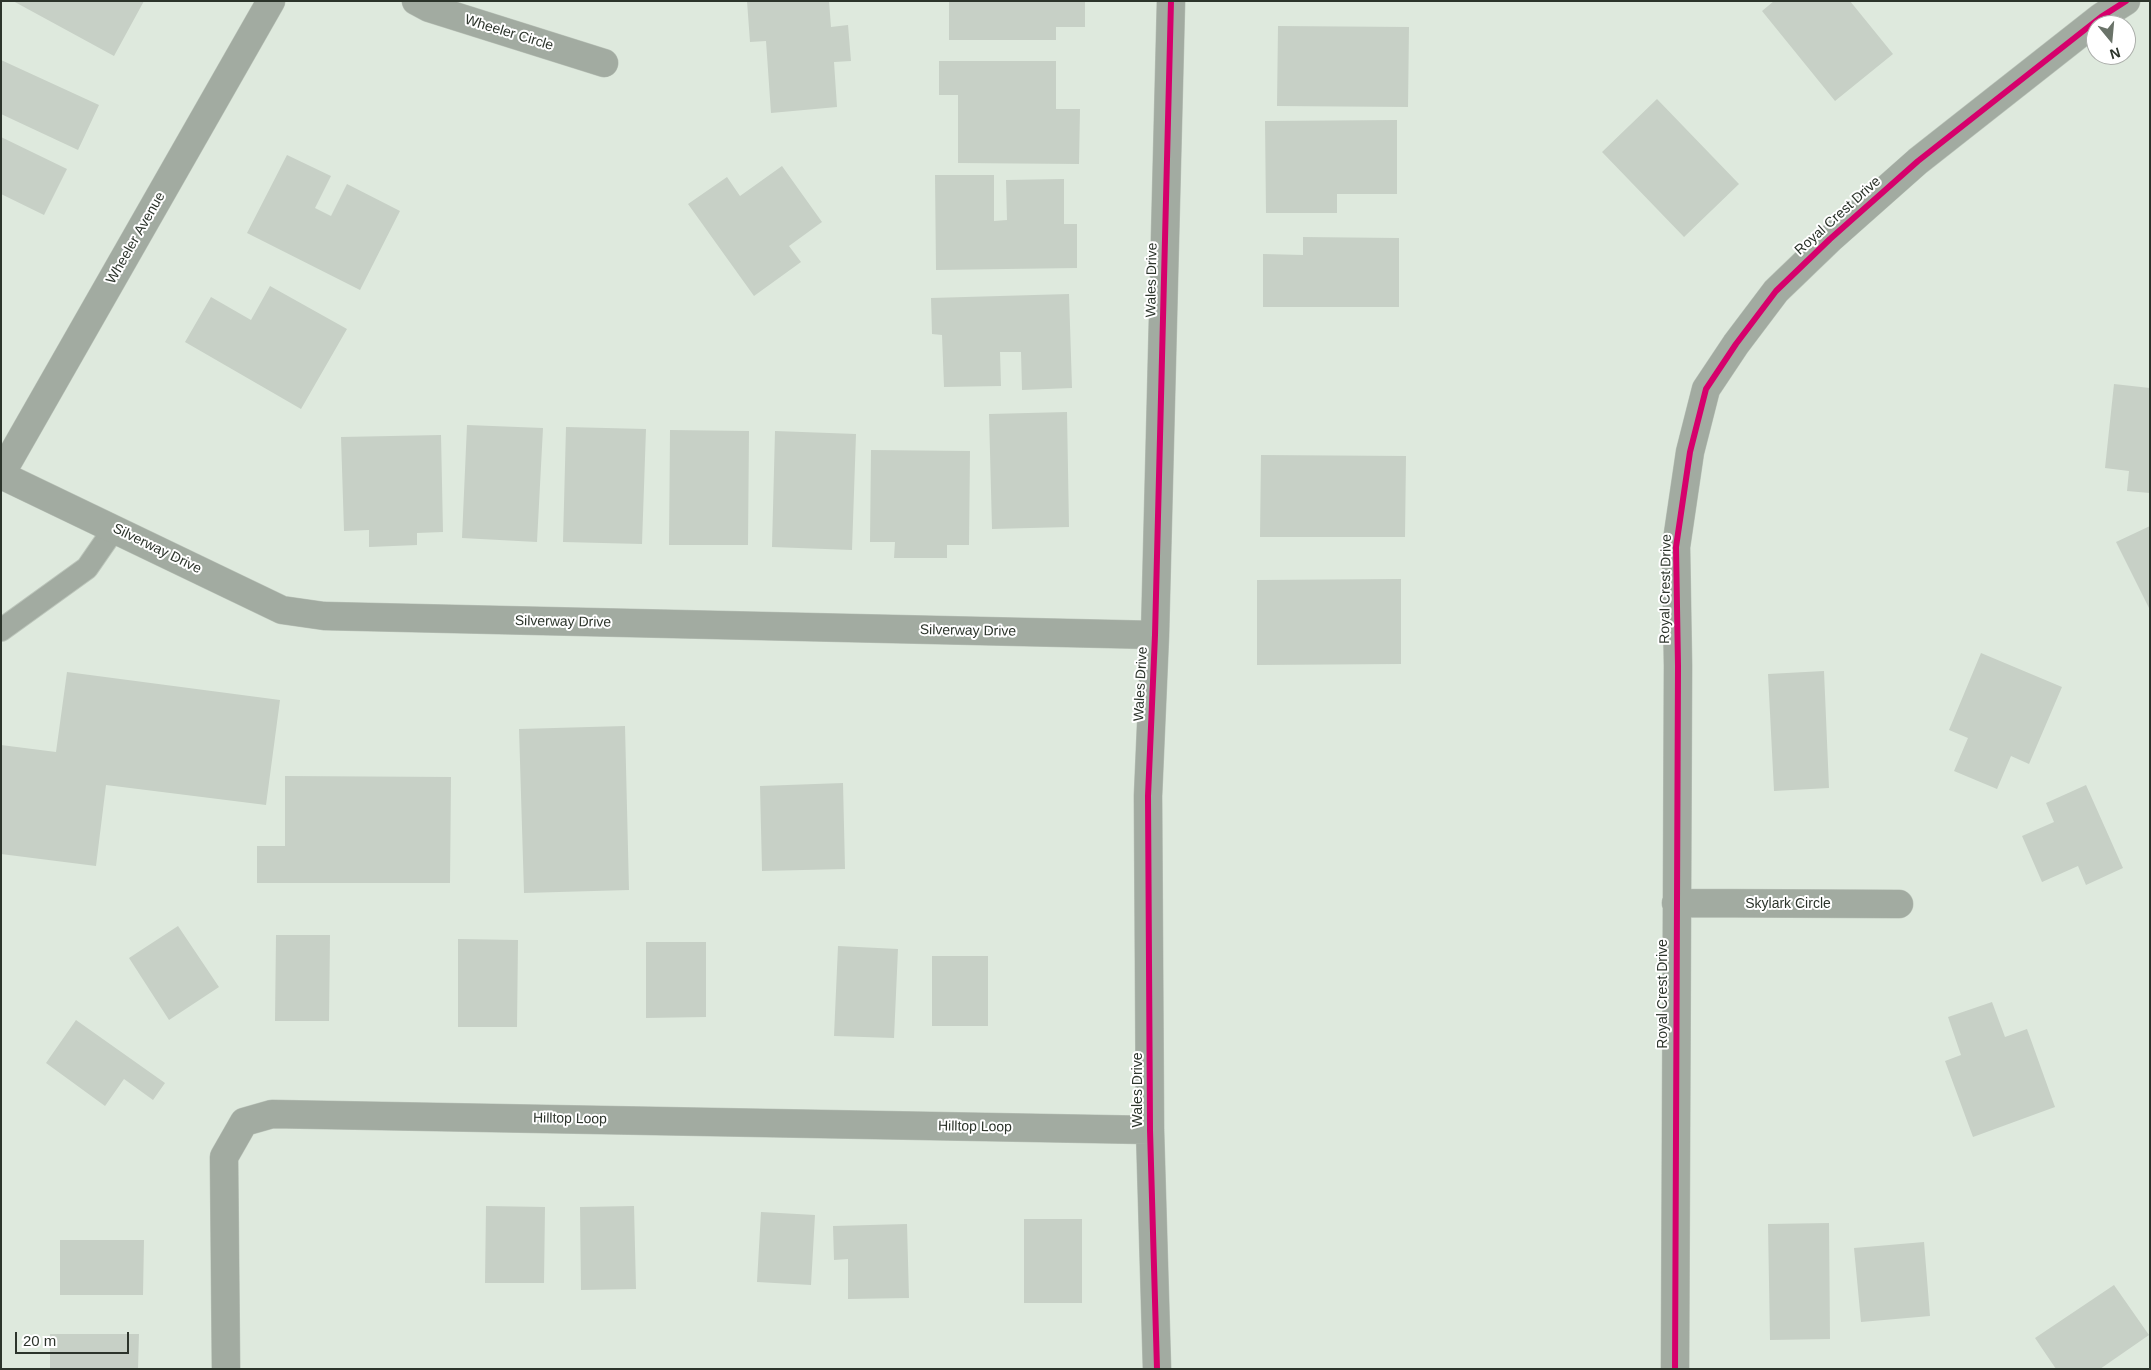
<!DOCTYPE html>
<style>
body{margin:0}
#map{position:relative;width:2151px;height:1370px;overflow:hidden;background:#dee9dd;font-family:Arial,sans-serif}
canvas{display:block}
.frame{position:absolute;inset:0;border:2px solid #2c342b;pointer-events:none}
.north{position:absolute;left:2086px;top:15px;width:50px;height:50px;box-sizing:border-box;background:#fff;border:1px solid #abaeaa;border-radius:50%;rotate:163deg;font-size:14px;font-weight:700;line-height:20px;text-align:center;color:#2c342b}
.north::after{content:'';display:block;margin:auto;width:18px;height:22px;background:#6a7369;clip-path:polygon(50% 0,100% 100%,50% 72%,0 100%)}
.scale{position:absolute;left:15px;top:1332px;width:114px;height:22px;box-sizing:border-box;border:2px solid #2c342b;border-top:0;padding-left:6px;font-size:15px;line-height:18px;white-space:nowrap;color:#2c342b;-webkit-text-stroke:4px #fff;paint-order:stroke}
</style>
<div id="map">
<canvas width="2151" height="1370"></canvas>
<div class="frame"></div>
<div class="north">N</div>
<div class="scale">20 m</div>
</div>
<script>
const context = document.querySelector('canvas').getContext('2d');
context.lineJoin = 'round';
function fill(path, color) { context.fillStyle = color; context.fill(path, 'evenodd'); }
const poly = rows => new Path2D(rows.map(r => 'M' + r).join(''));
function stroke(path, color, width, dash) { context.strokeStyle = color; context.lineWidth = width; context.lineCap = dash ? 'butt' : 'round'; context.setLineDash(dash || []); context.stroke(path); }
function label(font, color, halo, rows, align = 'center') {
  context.font = font + ' Arial,sans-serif'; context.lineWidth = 4; context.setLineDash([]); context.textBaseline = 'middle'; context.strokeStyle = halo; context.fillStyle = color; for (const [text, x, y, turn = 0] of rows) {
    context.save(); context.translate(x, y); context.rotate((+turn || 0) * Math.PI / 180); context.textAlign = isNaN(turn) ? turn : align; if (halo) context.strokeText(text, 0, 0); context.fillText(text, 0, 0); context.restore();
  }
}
fill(poly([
 [13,1,144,1,114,56],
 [747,1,829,1,831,27,848,25,851,61,834,62,837,107,771,113,766,41,750,42],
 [949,1,1085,1,1085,27,1056,27,1056,40,949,40],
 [1774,1,1850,1,1893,54,1835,101,1762,11],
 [1278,26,1409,27,1408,107,1277,106],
 [1,60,99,105,78,150,1,114],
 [939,61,1056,61,1056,109,1080,109,1079,164,958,163,958,95,939,95],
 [1657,99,1739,184,1684,237,1602,152],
 [1397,120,1397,194,1337,194,1337,213,1266,213,1265,121],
 [1,137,67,169,44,215,1,194],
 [287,155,331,176,315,208,331,216,347,184,400,211,360,290,247,233],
 [782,166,822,222,789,246,801,262,754,296,688,204,727,177,740,196],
 [935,175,994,175,994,221,1007,220,1006,180,1064,179,1064,224,1077,224,1077,268,936,270],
 [1303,237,1399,238,1399,307,1263,307,1263,254,1303,255],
 [270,286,347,329,301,409,185,342,211,297,251,320],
 [1069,294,1072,388,1022,390,1021,352,1000,352,1001,386,944,387,942,335,932,334,931,298],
 [2114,384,2150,388,2150,493,2127,491,2129,471,2105,468],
 [1067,412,1069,527,992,529,989,414],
 [467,425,543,428,537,542,462,538],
 [566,427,646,429,642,544,563,542],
 [670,430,749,431,748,545,669,545],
 [775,431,856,434,852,550,772,547],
 [441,435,443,532,417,533,417,545,369,547,369,530,344,531,341,437],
 [871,450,970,451,969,545,947,545,947,558,894,558,895,542,870,542],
 [1261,455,1406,456,1405,537,1260,537],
 [2150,526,2150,610,2116,542],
 [1401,579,1401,664,1257,665,1257,580],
 [1981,653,2062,687,2029,764,2011,756,1997,789,1954,771,1968,738,1949,730],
 [1824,671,1829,788,1774,791,1768,674],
 [67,672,280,700,266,805,106,785,96,866,1,854,1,745,56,752],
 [625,726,629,890,524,893,519,729],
 [285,776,451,777,450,883,257,883,257,846,285,846],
 [843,783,845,869,762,871,760,786],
 [2086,785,2123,868,2086,885,2078,866,2042,882,2022,836,2054,822,2046,803],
 [178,926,219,987,169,1020,129,958],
 [276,935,330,935,329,1021,275,1021],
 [458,939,518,940,517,1027,458,1027],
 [646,942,706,942,706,1017,646,1018],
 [838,946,898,949,894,1038,834,1036],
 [932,956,988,956,988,1026,932,1026],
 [1992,1002,2005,1037,2027,1029,2055,1107,1973,1137,1945,1061,1961,1055,1948,1017],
 [76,1020,165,1083,153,1100,124,1079,105,1106,46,1063],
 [486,1206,545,1207,544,1283,485,1283],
 [634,1206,636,1289,581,1290,580,1207],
 [761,1212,815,1215,811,1285,757,1282],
 [1024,1219,1082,1219,1082,1303,1024,1303],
 [1829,1223,1830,1339,1770,1340,1768,1224],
 [907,1224,909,1298,848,1299,848,1259,834,1260,833,1226],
 [60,1240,144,1240,143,1295,60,1295],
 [1924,1242,1930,1316,1861,1322,1854,1248],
 [2114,1285,2149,1335,2100,1369,2056,1369,2035,1338],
 [50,1334,139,1334,138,1369,50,1369]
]), '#c7d0c6');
const lane = poly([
 [1,630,87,568,114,529]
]);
const street = poly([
 [416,1,429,8,604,63],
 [1,474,271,1],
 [1,475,282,610,324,616,1155,635],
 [1676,903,1899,904],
 [226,1369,224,1157,244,1122,272,1114,1150,1130],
 [1157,1369,1150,1130,1148,796,1155,635,1171,1],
 [1675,1369,1678,666,1676,547,1690,452,1706,389,1736,344,1776,291,1830,239,1918,161,2101,17,2126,1]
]);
stroke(lane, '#bbc4ba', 24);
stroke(street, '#bbc4ba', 29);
stroke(lane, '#a2aba1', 22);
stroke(street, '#a2aba1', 28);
stroke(poly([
 [1157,1369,1150,1130,1148,796,1155,635,1171,1],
 [1675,1369,1678,666,1676,547,1690,452,1706,389,1736,344,1776,291,1830,239,1918,161,2101,17,2126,1]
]), '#d6006c', 6);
label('14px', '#2c342b', '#fff', [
 ["Wheeler Circle",509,33,17],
 ["Royal Crest Drive",1838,216,-42],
 ["Wheeler Avenue",136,238,-60],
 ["Wales Drive",1152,280,-89],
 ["Silverway Drive",157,549,26],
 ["Royal Crest Drive",1666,589,-89],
 ["Silverway Drive",563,622,1],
 ["Silverway Drive",968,631,1],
 ["Wales Drive",1141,684,-87],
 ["Skylark Circle",1788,904],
 ["Royal Crest Drive",1663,994,-90],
 ["Wales Drive",1138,1090,-90],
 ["Hilltop Loop",570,1119,1],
 ["Hilltop Loop",975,1127,1]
]);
</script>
